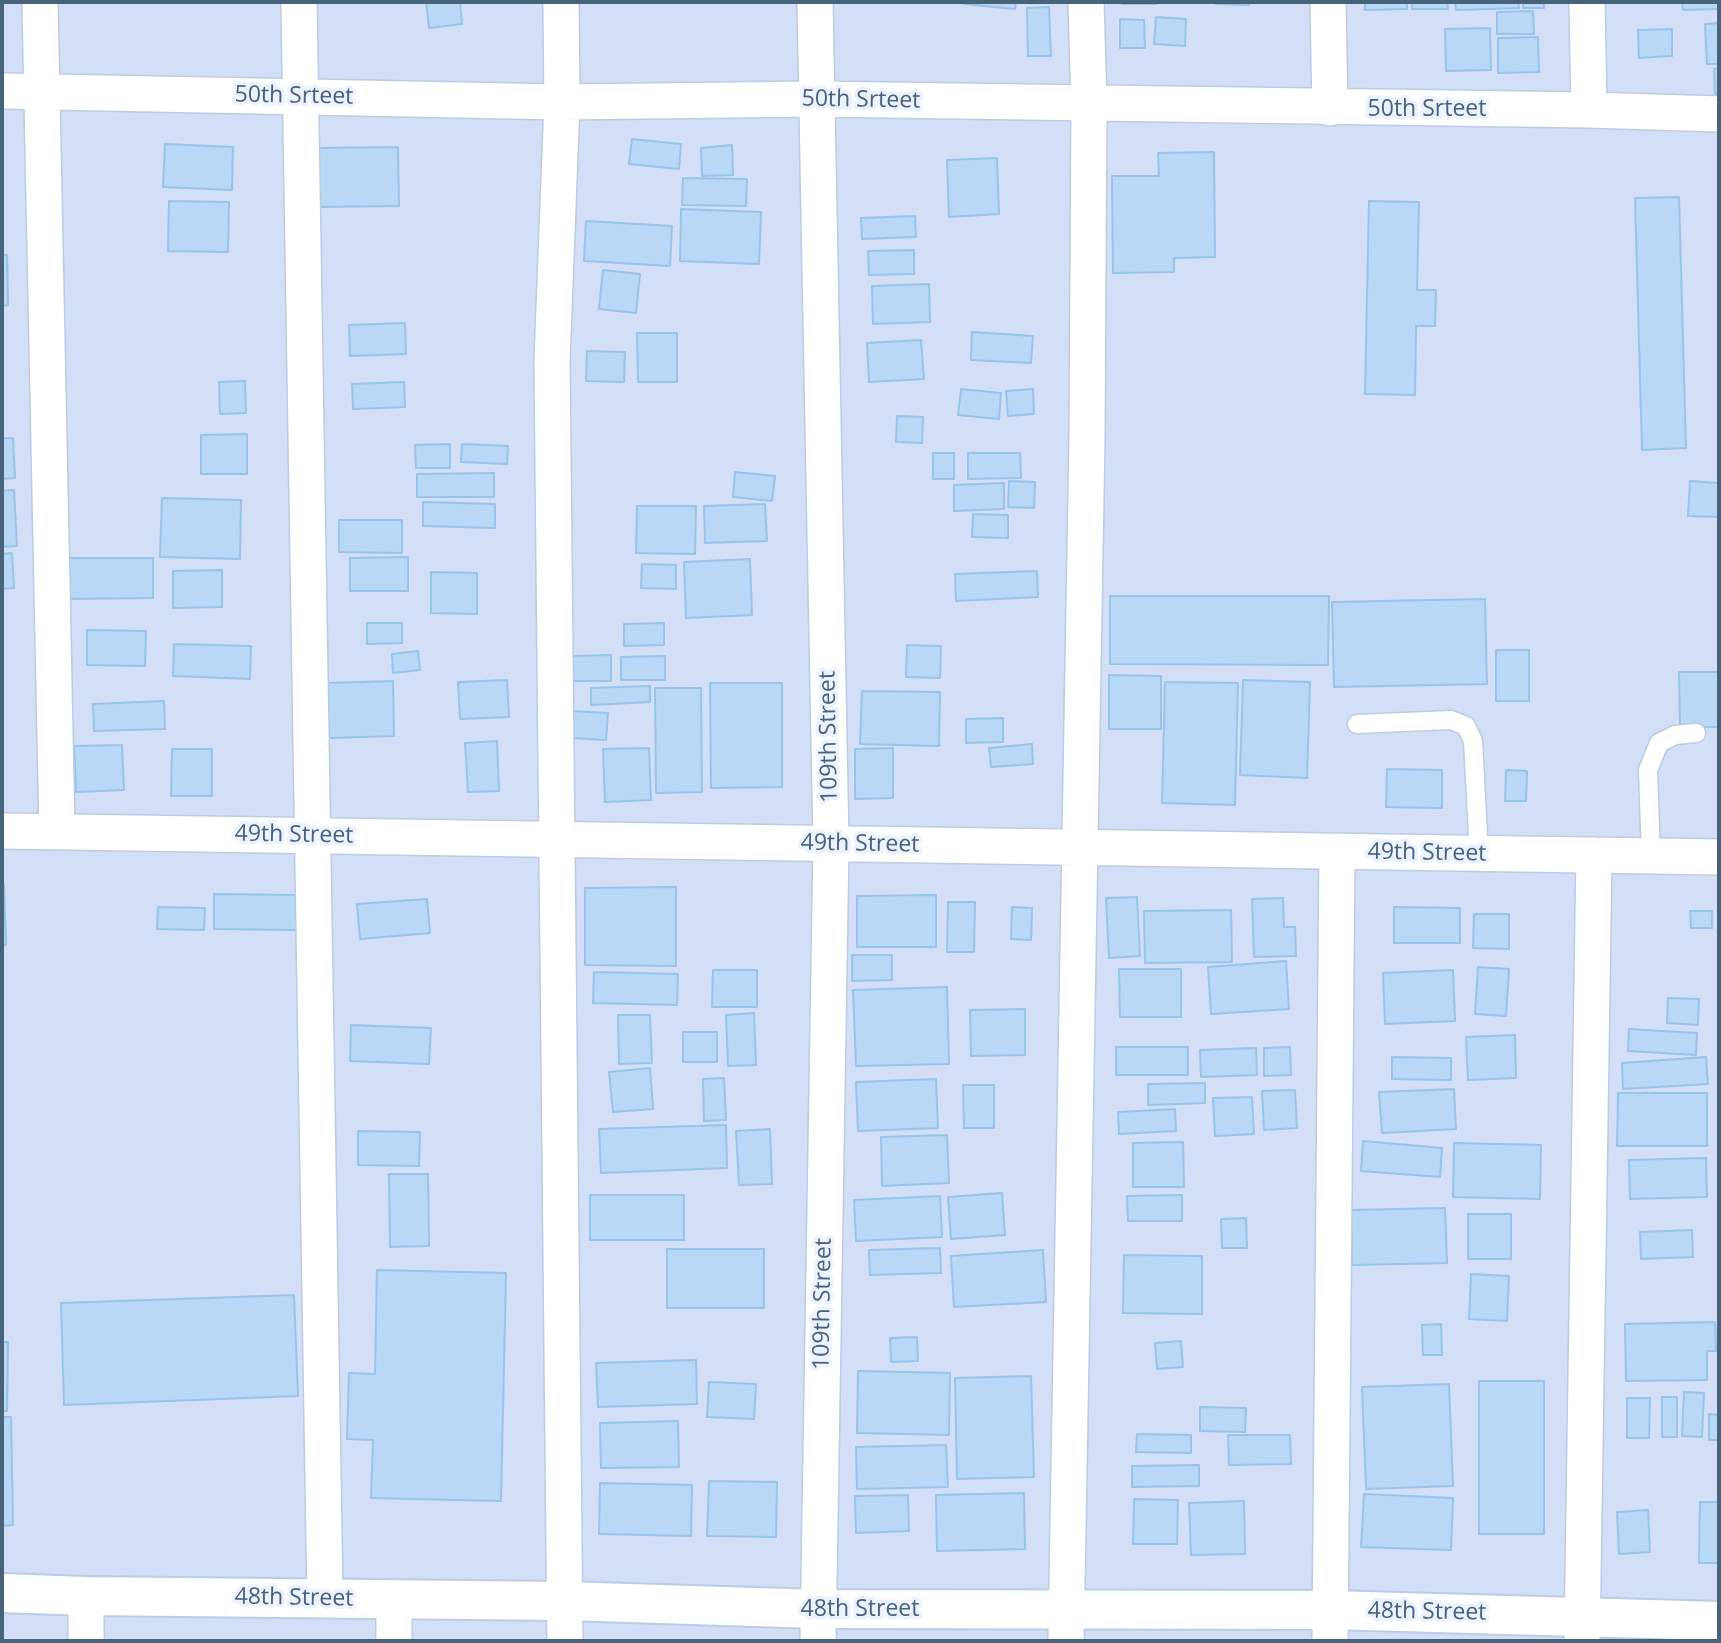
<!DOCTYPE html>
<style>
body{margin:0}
#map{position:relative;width:1721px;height:1643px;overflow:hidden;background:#e4ecfe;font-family:"Open Sans",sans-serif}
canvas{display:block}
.frame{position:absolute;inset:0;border:4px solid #476379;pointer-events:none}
</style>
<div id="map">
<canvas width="1721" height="1643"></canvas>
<div class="frame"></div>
</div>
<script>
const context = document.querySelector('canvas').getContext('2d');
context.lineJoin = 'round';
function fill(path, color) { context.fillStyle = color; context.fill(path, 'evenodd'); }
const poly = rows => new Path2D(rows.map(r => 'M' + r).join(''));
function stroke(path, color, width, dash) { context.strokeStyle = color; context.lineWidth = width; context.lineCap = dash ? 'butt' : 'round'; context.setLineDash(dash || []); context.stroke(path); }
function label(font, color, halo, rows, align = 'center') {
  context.font = font + ' "Open Sans",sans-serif'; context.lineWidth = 7; context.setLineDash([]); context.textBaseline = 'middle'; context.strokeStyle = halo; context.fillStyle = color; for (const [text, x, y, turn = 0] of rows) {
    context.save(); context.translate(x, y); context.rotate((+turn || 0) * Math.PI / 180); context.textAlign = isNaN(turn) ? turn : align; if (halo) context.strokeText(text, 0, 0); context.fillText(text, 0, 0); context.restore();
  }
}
fill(poly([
 [2,2,1719,2,1719,1641,2,1641]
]), '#d2dff6');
const building = poly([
 [426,2,460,2,462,24,429,28,426,2],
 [964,2,1016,2,1015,9,964,4,964,2],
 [1122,2,1156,2,1156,4,1122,4,1122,2],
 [1216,2,1249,2,1249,5,1216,4,1216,2],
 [1365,2,1407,2,1407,9,1365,10,1365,2],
 [1412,2,1447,2,1448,9,1412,9,1412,2],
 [1455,2,1518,2,1519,8,1456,10,1455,2],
 [1523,2,1544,2,1544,8,1523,8,1523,2],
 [1682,2,1718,2,1718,9,1683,10,1682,2],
 [1049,7,1051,56,1028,56,1027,8,1049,7],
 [1533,11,1534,34,1497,34,1497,12,1533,11],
 [1156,17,1186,19,1185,46,1154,44,1156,17],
 [1120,19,1144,20,1145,48,1120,48,1120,19],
 [1719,23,1719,64,1707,64,1705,24,1719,23],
 [1490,28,1491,70,1446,71,1445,29,1490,28],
 [1672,29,1672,56,1639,58,1638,30,1672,29],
 [1538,37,1539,72,1498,73,1498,38,1538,37],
 [1714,69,1719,69,1719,94,1715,95,1714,69],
 [632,139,681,144,679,169,629,164,632,139],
 [165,144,233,147,232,190,163,187,165,144],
 [732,145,733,175,702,176,701,148,732,145],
 [398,147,399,206,319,207,318,148,398,147],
 [1214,152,1215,257,1174,258,1174,272,1113,273,1112,176,1159,176,1158,153,1214,152],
 [997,158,999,214,949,217,947,160,997,158],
 [683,178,747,179,746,206,682,205,683,178],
 [1679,197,1686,448,1642,450,1635,198,1679,197],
 [169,201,229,202,228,252,168,251,169,201],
 [1369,201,1419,202,1417,290,1436,290,1435,326,1416,326,1415,395,1365,394,1369,201],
 [681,209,761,212,759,264,680,261,681,209],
 [915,216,916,237,862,239,861,218,915,216],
 [586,221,672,226,670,266,584,261,586,221],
 [914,250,914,274,869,275,868,251,914,250],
 [2,255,7,255,8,305,2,306,2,255],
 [603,270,640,274,636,313,599,309,603,270],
 [929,284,930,322,873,324,872,286,929,284],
 [405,323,406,354,350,356,349,325,405,323],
 [972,332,1033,336,1031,363,971,360,972,332],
 [637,333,677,333,677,382,638,382,637,333],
 [921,340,924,379,869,382,867,343,921,340],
 [587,351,625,352,624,382,586,381,587,351],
 [245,381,246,413,220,414,219,382,245,381],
 [404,382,405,407,353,409,352,384,404,382],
 [961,389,1001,393,999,419,958,415,961,389],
 [1033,389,1034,414,1008,416,1006,391,1033,389],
 [897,416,923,417,922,443,896,442,897,416],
 [247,434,247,474,201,474,201,435,247,434],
 [2,438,13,438,15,478,2,479,2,438],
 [450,444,450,468,416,468,415,445,450,444],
 [462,444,508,446,507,464,461,462,462,444],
 [933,453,954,453,954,479,933,479,933,453],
 [968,453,1020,453,1021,478,968,479,968,453],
 [735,472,775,476,772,501,733,497,735,472],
 [494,473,494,497,417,497,417,474,494,473],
 [1009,481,1035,482,1034,508,1008,507,1009,481],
 [1690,481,1719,483,1719,517,1688,516,1690,481],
 [1004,483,1004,509,954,511,954,485,1004,483],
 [14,490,17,546,2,547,2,491,14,490],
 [162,498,241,500,240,559,160,557,162,498],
 [423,502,495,504,495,528,423,526,423,502],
 [765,504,767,541,705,543,704,506,765,504],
 [637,506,696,506,695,554,636,553,637,506],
 [973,514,1008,515,1008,538,972,537,973,514],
 [339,520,402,520,402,553,339,552,339,520],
 [12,553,14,588,2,589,2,554,12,553],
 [408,557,408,591,350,591,350,558,408,557],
 [67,558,153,558,153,598,68,599,67,558],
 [750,559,752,615,686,618,684,562,750,559],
 [642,564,676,565,676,589,641,588,642,564],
 [222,570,222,607,173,608,173,571,222,570],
 [1037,571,1038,597,956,601,955,574,1037,571],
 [431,572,477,573,477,614,431,613,431,572],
 [1110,596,1329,596,1328,665,1110,664,1110,596],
 [1485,599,1487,684,1334,687,1332,602,1485,599],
 [367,623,402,623,402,643,367,644,367,623],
 [664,623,664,645,624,646,624,624,664,623],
 [87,630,146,631,145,666,87,665,87,630],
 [174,644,251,646,250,679,173,676,174,644],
 [907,645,941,646,940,678,906,677,907,645],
 [1496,650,1529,650,1529,701,1496,701,1496,650],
 [418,651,420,670,393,673,392,654,418,651],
 [611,655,611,681,573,681,573,656,611,655],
 [665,656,665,680,621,680,621,657,665,656],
 [1679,672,1719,672,1719,727,1680,727,1679,672],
 [1109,675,1161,676,1161,729,1109,729,1109,675],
 [507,680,509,717,460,719,458,682,507,680],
 [1243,680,1310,682,1307,778,1240,775,1243,680],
 [393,681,394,736,329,738,327,683,393,681],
 [1165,682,1238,683,1235,805,1162,803,1165,682],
 [710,683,782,683,782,787,711,788,710,683],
 [650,686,650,702,591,705,591,688,650,686],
 [655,688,701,688,702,792,656,793,655,688],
 [862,691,940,692,939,746,860,744,862,691],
 [164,701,165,729,94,731,93,704,164,701],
 [573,711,608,713,606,740,571,738,573,711],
 [1003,718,1003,742,966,743,966,719,1003,718],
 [497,741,499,791,468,792,465,743,497,741],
 [1032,744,1033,764,991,767,989,748,1032,744],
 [122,745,124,790,76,792,74,746,122,745],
 [649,748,651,800,605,802,603,749,649,748],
 [893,748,893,798,855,799,855,749,893,748],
 [172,749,212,749,212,796,171,796,172,749],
 [1387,769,1442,770,1442,808,1386,807,1387,769],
 [1506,770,1527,771,1526,801,1505,801,1506,770],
 [2,885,4,885,6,945,2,945,2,885],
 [676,887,676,966,585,965,585,888,676,887],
 [214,894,296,895,296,930,214,929,214,894],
 [936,895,936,947,857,947,857,896,936,895],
 [1137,897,1140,956,1109,958,1106,898,1137,897],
 [1283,898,1284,927,1295,927,1296,956,1254,957,1252,899,1283,898],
 [427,899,430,933,360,939,357,904,427,899],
 [948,902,975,902,974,952,947,952,948,902],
 [158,907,205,908,204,930,157,929,158,907],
 [1012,907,1032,908,1031,940,1011,939,1012,907],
 [1394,907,1460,908,1460,943,1394,943,1394,907],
 [1231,910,1232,962,1145,963,1144,911,1231,910],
 [1690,911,1712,911,1712,928,1691,928,1690,911],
 [1474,914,1509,914,1509,949,1473,948,1474,914],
 [852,955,892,955,892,980,852,981,852,955],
 [1286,961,1289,1009,1211,1014,1208,967,1286,961],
 [1478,967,1509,969,1506,1016,1475,1014,1478,967],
 [1119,969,1181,969,1181,1017,1120,1017,1119,969],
 [713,970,757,970,757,1007,712,1007,713,970],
 [1453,970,1455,1021,1385,1024,1383,973,1453,970],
 [594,972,678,974,677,1005,593,1003,594,972],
 [947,987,949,1064,856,1066,853,990,947,987],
 [1668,998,1699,999,1698,1025,1667,1023,1668,998],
 [1025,1009,1025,1055,971,1056,970,1010,1025,1009],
 [754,1013,756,1065,728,1066,726,1015,754,1013],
 [618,1015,650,1015,652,1063,619,1064,618,1015],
 [351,1025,431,1028,429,1064,350,1061,351,1025],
 [1629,1029,1697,1033,1696,1055,1628,1051,1629,1029],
 [683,1032,717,1032,717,1062,683,1062,683,1032],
 [1515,1035,1516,1078,1468,1080,1466,1037,1515,1035],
 [1116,1047,1188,1047,1188,1075,1116,1075,1116,1047],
 [1290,1047,1291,1075,1264,1076,1264,1048,1290,1047],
 [1256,1048,1257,1075,1201,1077,1200,1050,1256,1048],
 [1392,1057,1451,1058,1451,1080,1392,1079,1392,1057],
 [1706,1057,1708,1084,1623,1089,1622,1063,1706,1057],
 [650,1068,653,1109,613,1112,609,1072,650,1068],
 [724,1078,726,1120,704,1121,703,1079,724,1078],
 [936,1079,938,1128,858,1131,856,1082,936,1079],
 [1205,1083,1205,1103,1148,1105,1148,1084,1205,1083],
 [963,1085,994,1085,994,1128,964,1128,963,1085],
 [1454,1089,1456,1129,1382,1133,1379,1092,1454,1089],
 [1295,1090,1297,1128,1264,1130,1262,1091,1295,1090],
 [1618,1093,1707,1093,1707,1146,1617,1146,1618,1093],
 [1252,1097,1254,1134,1215,1136,1213,1098,1252,1097],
 [1175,1109,1176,1131,1119,1134,1118,1112,1175,1109],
 [726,1125,727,1168,601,1173,599,1129,726,1125],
 [770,1129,772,1184,739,1185,736,1131,770,1129],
 [358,1131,420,1132,419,1166,358,1165,358,1131],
 [947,1135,949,1183,882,1186,881,1137,947,1135],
 [1363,1141,1442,1148,1440,1177,1361,1171,1363,1141],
 [1183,1142,1184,1187,1133,1187,1133,1143,1183,1142],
 [1454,1143,1541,1145,1540,1199,1453,1197,1454,1143],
 [1706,1158,1707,1197,1630,1199,1629,1160,1706,1158],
 [389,1174,428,1174,429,1246,390,1247,389,1174],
 [1002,1193,1005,1235,951,1239,948,1197,1002,1193],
 [590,1195,684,1195,684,1240,590,1240,590,1195],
 [1182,1195,1182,1221,1128,1221,1127,1196,1182,1195],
 [940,1196,942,1237,856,1241,854,1200,940,1196],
 [1445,1208,1447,1263,1352,1265,1351,1210,1445,1208],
 [1468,1214,1511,1214,1511,1259,1468,1259,1468,1214],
 [1246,1218,1247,1248,1222,1248,1221,1219,1246,1218],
 [1692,1230,1693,1257,1641,1259,1640,1232,1692,1230],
 [940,1248,941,1273,870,1275,869,1250,940,1248],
 [667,1249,764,1249,764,1308,667,1308,667,1249],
 [1043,1250,1046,1302,954,1307,951,1256,1043,1250],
 [1124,1255,1202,1256,1202,1314,1123,1313,1124,1255],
 [377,1270,506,1273,501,1501,371,1498,373,1440,347,1439,349,1373,375,1374,377,1270],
 [1471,1274,1509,1276,1507,1321,1469,1319,1471,1274],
 [294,1295,298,1396,64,1405,61,1303,294,1295],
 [1715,1322,1716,1351,1707,1351,1707,1380,1626,1381,1625,1324,1715,1322],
 [1441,1324,1442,1355,1423,1355,1422,1325,1441,1324],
 [917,1337,918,1361,891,1362,890,1338,917,1337],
 [1181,1341,1183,1367,1157,1369,1155,1343,1181,1341],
 [2,1342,8,1342,7,1411,2,1411,2,1342],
 [696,1360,697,1404,598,1407,596,1363,696,1360],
 [858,1371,950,1373,949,1435,857,1433,858,1371],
 [1031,1376,1034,1477,957,1479,955,1378,1031,1376],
 [1479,1381,1544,1381,1544,1534,1479,1534,1479,1381],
 [709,1382,756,1384,754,1419,707,1417,709,1382],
 [1449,1384,1453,1486,1366,1489,1362,1387,1449,1384],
 [1684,1392,1704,1393,1702,1437,1682,1436,1684,1392],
 [1662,1397,1677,1397,1677,1437,1662,1437,1662,1397],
 [1627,1398,1650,1398,1649,1438,1627,1438,1627,1398],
 [1200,1407,1246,1408,1245,1432,1200,1431,1200,1407],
 [1709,1414,1719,1415,1719,1440,1709,1440,1709,1414],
 [2,1417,11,1417,13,1525,2,1526,2,1417],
 [678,1421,679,1467,601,1468,600,1423,678,1421],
 [1137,1434,1191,1435,1191,1453,1136,1452,1137,1434],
 [1228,1435,1290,1435,1291,1464,1229,1465,1228,1435],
 [946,1445,948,1487,857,1489,856,1447,946,1445],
 [1199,1465,1199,1486,1132,1487,1132,1466,1199,1465],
 [709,1481,777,1482,776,1537,707,1536,709,1481],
 [600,1483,692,1485,691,1536,599,1534,600,1483],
 [1024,1493,1025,1549,937,1551,936,1495,1024,1493],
 [1364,1494,1453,1498,1451,1550,1361,1547,1364,1494],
 [908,1495,909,1531,856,1533,855,1496,908,1495],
 [1134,1499,1178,1500,1177,1544,1133,1544,1134,1499],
 [1244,1501,1245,1554,1191,1555,1189,1503,1244,1501],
 [1700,1502,1719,1502,1719,1563,1699,1563,1700,1502],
 [1648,1510,1650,1552,1619,1554,1617,1512,1648,1510]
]);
fill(building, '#b9d8f6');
stroke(building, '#98c3ea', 2);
const service = poly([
 [1357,724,1451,720,1466,726,1473,741,1479,854],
 [1651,856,1648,770,1659,743,1675,735,1696,733]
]);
const minor = poly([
 [40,2,57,832],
 [299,2,325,1598],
 [561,2,562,102,552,361,565,1641],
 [815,2,831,843,818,1641],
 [1328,2,1330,108],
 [1587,2,1589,110],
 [2,91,562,102,817,99,1589,110,1719,114],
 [2,831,1719,857],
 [86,1596,86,1641],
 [394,1600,394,1641],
 [1066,1641,1087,437,1089,103,1086,2],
 [1330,1641,1337,852],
 [1582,1641,1594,855]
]);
const secondary = poly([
 [2,1593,86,1596,565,1601,818,1609,1330,1610,1719,1621]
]);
stroke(service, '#bccde2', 21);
stroke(minor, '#bccde2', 38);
stroke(secondary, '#b9cee6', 42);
stroke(service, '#fff', 18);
stroke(minor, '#fff', 35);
stroke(secondary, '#fff', 38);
label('23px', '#476379', '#ecf2ff', [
 ["50th Srteet",294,96,1],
 ["50th Srteet",861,100,1],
 ["50th Srteet",1427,109],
 ["109th Street",829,737,-91],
 ["49th Street",294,835,1],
 ["49th Street",860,844,1],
 ["49th Street",1427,853,1],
 ["109th Street",823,1304,-89],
 ["48th Street",294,1598,1],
 ["48th Street",860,1609],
 ["48th Street",1427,1612,1]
]);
</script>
